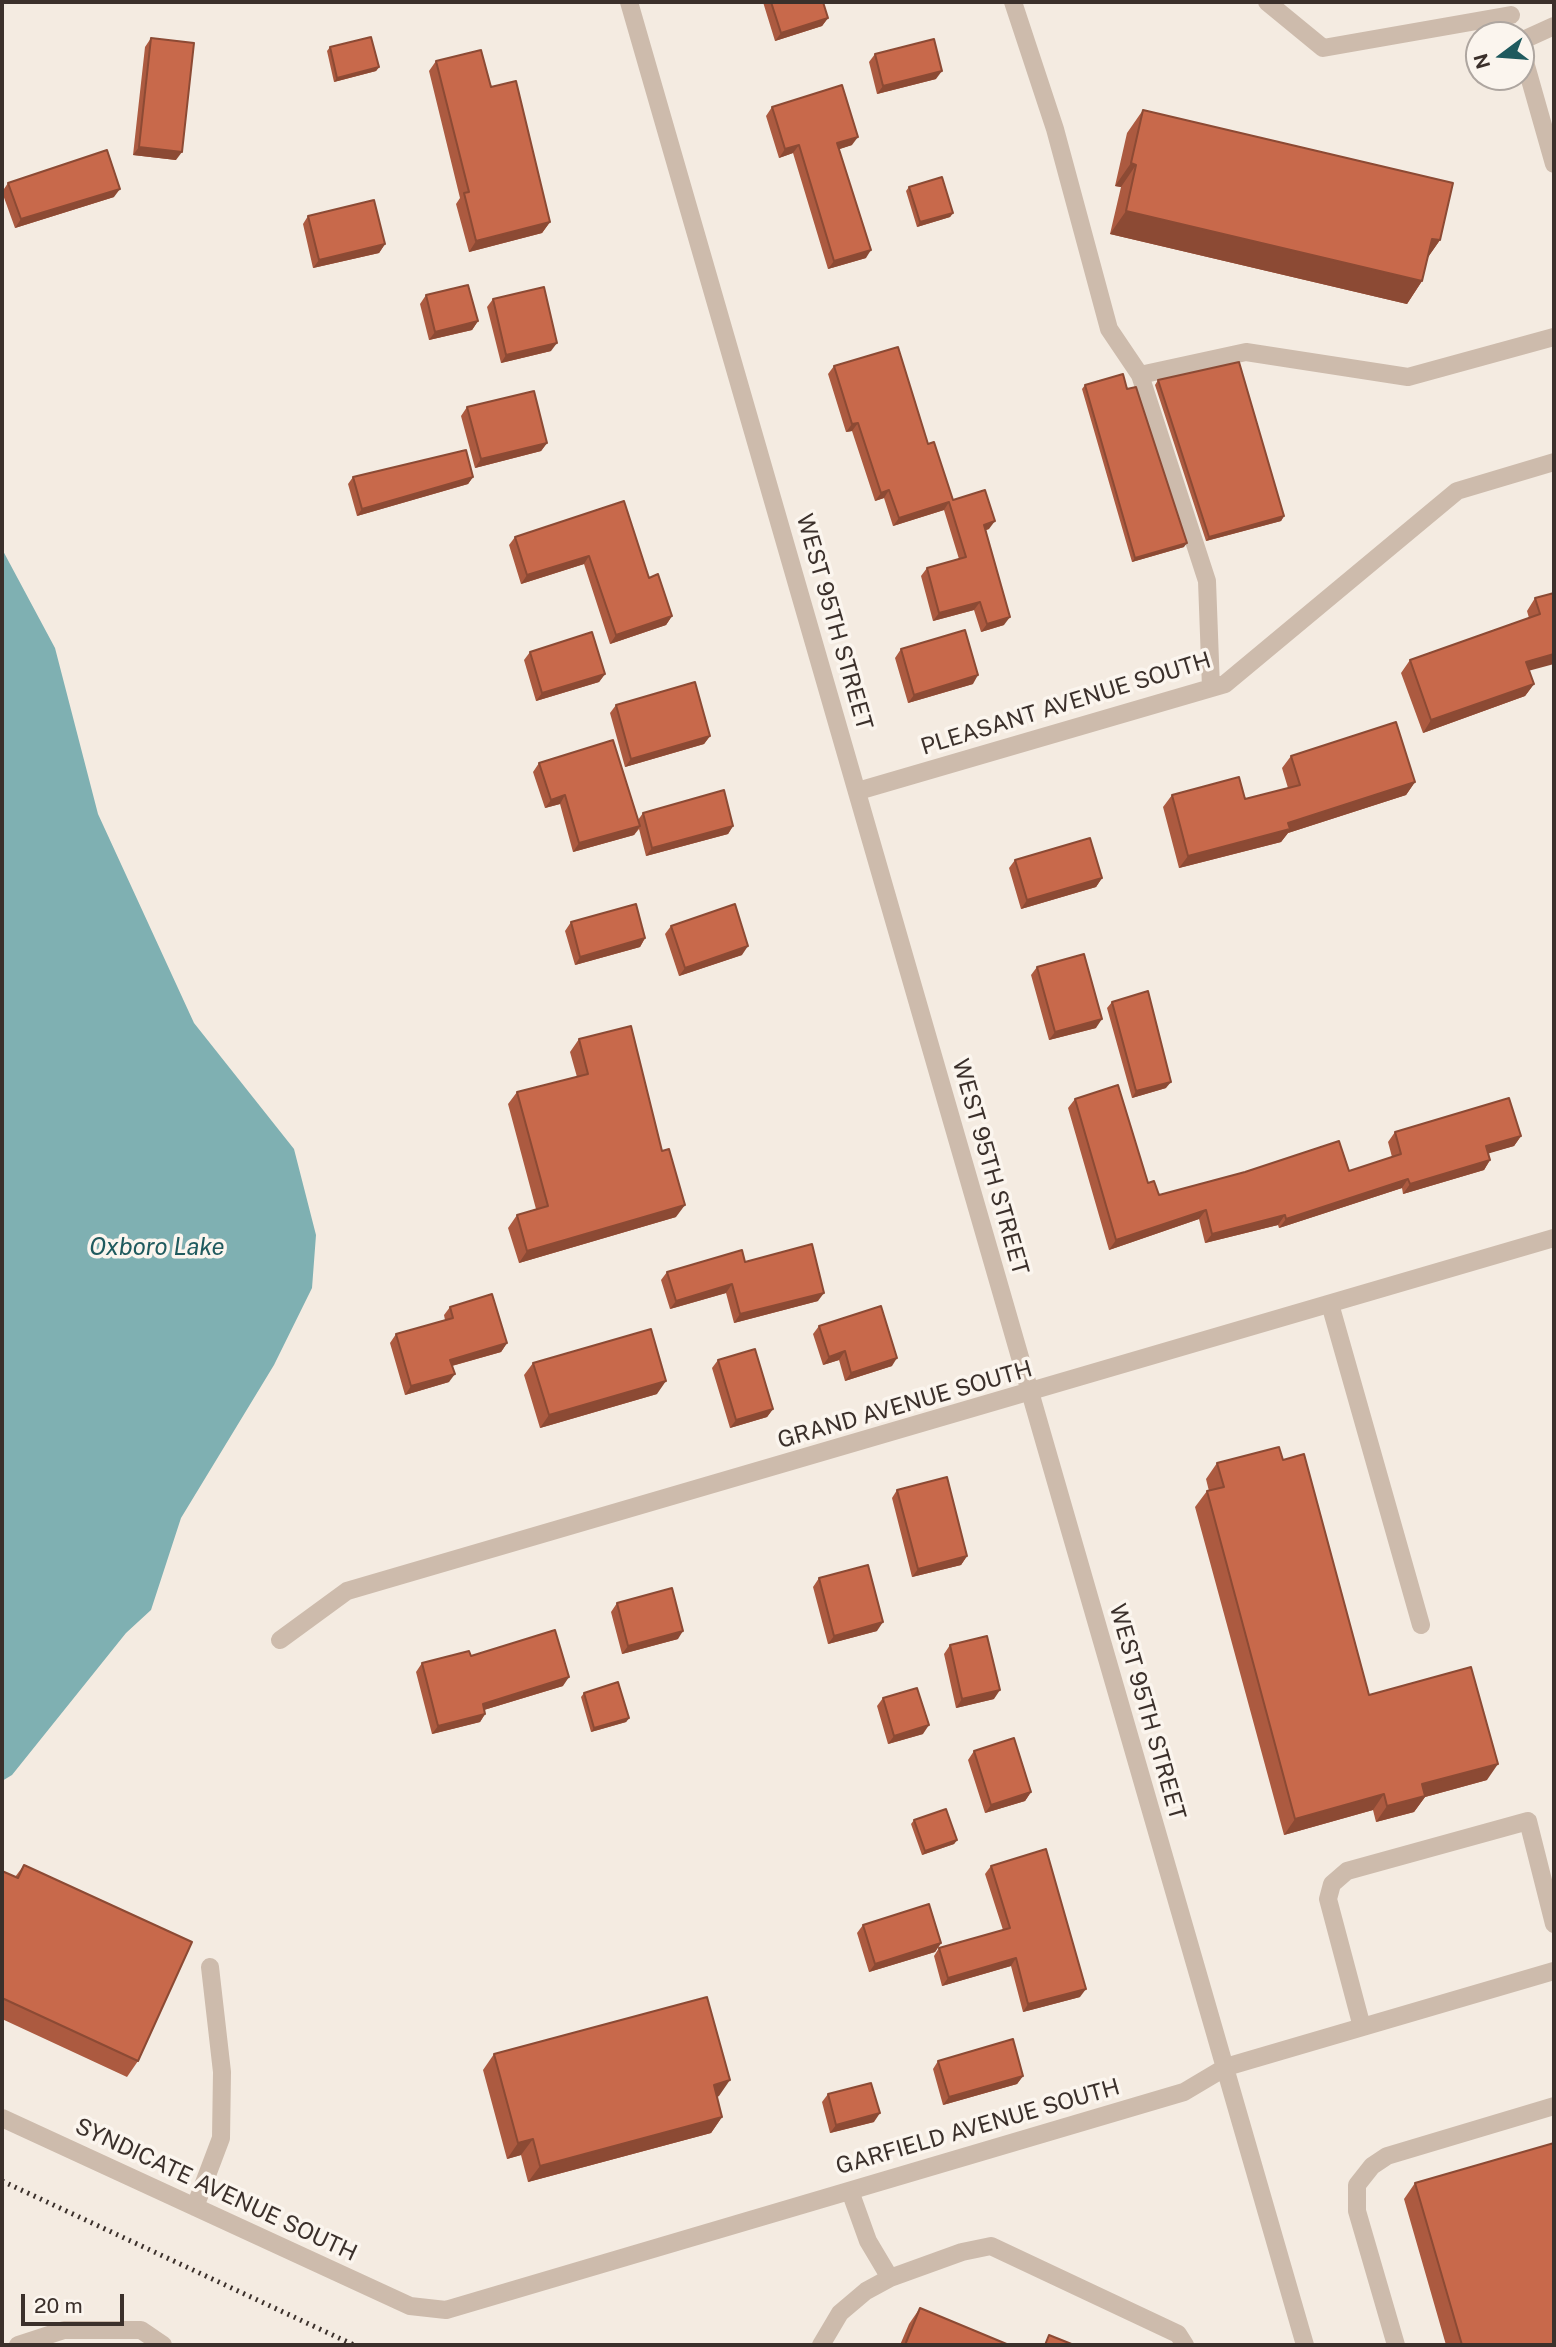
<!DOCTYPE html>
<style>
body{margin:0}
#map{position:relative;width:1556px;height:2347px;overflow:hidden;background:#f4ebe1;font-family:"Public Sans",sans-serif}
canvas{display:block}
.frame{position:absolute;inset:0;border:4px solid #3b302b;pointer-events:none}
.north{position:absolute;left:1465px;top:21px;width:70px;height:70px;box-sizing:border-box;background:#fbf5ee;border:2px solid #aea6a0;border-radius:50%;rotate:254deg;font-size:19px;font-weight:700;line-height:28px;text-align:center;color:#3b302b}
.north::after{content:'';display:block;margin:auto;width:24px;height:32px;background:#1f5a5e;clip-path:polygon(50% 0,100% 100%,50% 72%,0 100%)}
.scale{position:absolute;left:21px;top:2294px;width:103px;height:32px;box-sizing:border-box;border:4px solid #3b302b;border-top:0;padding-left:9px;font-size:21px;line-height:24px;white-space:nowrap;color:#3b302b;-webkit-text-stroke:5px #fbf5ee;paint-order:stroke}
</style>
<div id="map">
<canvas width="1556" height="2347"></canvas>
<div class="frame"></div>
<div class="north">N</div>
<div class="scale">20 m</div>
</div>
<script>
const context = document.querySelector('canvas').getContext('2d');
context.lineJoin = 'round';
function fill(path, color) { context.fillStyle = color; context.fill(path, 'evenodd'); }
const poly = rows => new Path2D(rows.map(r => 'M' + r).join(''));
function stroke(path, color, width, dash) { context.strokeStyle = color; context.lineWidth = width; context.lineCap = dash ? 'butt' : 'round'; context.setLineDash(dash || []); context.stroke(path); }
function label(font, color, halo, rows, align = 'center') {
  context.font = font + ' "Public Sans",sans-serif'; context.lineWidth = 7; context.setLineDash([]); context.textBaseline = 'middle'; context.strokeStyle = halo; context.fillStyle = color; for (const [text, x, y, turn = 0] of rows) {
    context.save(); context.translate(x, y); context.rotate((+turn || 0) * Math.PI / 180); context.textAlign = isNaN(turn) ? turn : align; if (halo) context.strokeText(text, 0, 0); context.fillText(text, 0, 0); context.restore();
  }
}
fill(poly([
 [2,549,55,648,98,814,194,1023,294,1149,316,1235,312,1288,274,1365,181,1518,151,1610,126,1633,12,1775,2,1781]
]), '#7fb0b2');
stroke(poly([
 [629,2,1305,2345],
 [1013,2,1055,129,1109,329,1140,375],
 [1267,2,1323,48,1511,15],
 [1521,41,1554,26],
 [1521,48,1554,164],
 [1211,688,1207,581,1140,375,1246,352,1408,377,1554,337],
 [858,791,1225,684,1457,491,1554,462],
 [1330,1304,1421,1625],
 [280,1640,347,1591,1554,1238],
 [1362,2027,1328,1899,1332,1884,1347,1871,1528,1821,1554,1924],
 [2,2118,410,2306,446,2310,1184,2092,1226,2067,1554,1971],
 [850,2191,868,2241,890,2278],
 [195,2207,221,2138,222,2072,210,1967],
 [18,2345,64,2330,141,2330,163,2345],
 [821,2345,840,2313,866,2291,890,2278,962,2252,991,2246,1178,2334,1185,2345],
 [1396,2345,1357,2211,1357,2185,1372,2166,1387,2156,1554,2106]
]), '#cdbbac', 18);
stroke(poly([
 [2,2181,354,2345]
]), '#3b302b', 5, [2, 5]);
fill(poly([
 [763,2,823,2,828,18,822,26,775,41],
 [151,38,176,160,133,155,145,47],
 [330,47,379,67,376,71,334,82,327,51],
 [875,54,936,79,877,94,869,62],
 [436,61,491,87,550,222,542,233,469,252,456,204,460,198,429,71],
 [772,107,852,145,839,149,866,258,828,269,793,153,779,158,766,116],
 [1143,110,1440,240,1428,257,1422,281,1407,304,1110,234,1121,187,1115,186,1127,133],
 [8,183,114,197,15,228,2,192],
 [909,187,953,213,950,217,917,227,906,191],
 [308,216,385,244,379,253,313,268,303,224],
 [426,295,478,321,472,330,429,340,420,304],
 [493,299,551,351,501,363,487,307],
 [834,366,928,444,953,500,989,529,986,530,1004,625,981,632,974,610,933,621,921,576,927,568,959,559,944,510,893,526,884,498,875,501,852,431,846,432,828,374],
 [1158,380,1284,516,1281,521,1206,541,1155,385],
 [1085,385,1127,389,1184,547,1132,562,1082,389],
 [467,407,547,443,541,451,475,468,461,416],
 [353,477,473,477,468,484,357,516,348,484],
 [624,501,649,578,672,616,666,625,610,644,584,564,521,584,509,545,515,537],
 [1554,593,1529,671,1534,684,1525,696,1423,733,1401,673,1410,660,1529,618,1527,611,1535,598],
 [901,649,973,684,908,703,895,658],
 [530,652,605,674,599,682,536,701,524,660],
 [616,705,710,736,704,744,625,767,610,713],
 [1291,756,1415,782,1406,795,1288,833,1281,842,1179,868,1163,807,1172,795,1245,799,1288,788,1282,768],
 [539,763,638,820,643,813,733,826,728,834,646,856,639,829,634,835,573,852,560,804,545,808,533,772],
 [1015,860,1102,878,1096,887,1021,909,1009,868],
 [571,922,645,938,640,947,575,965,565,931],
 [671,926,742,955,679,976,665,934],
 [1037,967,1096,1028,1049,1040,1031,975],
 [1112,1002,1166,1088,1132,1098,1107,1008],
 [579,1039,676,1217,519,1263,508,1228,517,1215,536,1209,508,1104,517,1092,577,1077,570,1052],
 [1075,1099,1159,1195,1349,1171,1392,1157,1388,1142,1395,1132,1521,1136,1514,1146,1488,1153,1490,1160,1484,1170,1403,1194,1402,1188,1279,1228,1278,1225,1205,1243,1199,1219,1109,1250,1068,1108],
 [745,1262,818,1301,734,1323,726,1293,670,1309,661,1280,667,1272],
 [450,1307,507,1343,501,1352,452,1366,449,1382,405,1395,390,1343,396,1334,445,1320,444,1315],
 [819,1326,892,1366,845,1381,839,1360,823,1365,813,1334],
 [718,1360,773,1409,767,1417,730,1428,712,1368],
 [533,1363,657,1394,540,1428,524,1375],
 [1283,1460,1369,1695,1487,1780,1425,1797,1414,1812,1376,1822,1373,1810,1284,1835,1195,1507,1207,1491,1209,1491,1206,1479,1217,1463],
 [897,1490,967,1556,961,1565,912,1577,892,1498],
 [819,1578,877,1631,828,1644,813,1587],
 [617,1603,678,1639,622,1654,611,1612],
 [950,1645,994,1699,956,1708,944,1654],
 [471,1656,563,1686,484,1710,485,1714,480,1722,432,1734,416,1672,422,1663],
 [584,1693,629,1718,626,1722,591,1732,581,1697],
 [883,1698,923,1734,888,1744,877,1706],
 [974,1751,1031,1792,1025,1801,985,1813,968,1760],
 [914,1820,957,1840,954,1844,922,1855,911,1824],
 [24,1865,138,2061,127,2077,2,2019,2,1871,15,1877],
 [991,1866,1080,1997,1023,2012,1011,1966,942,1986,934,1956,939,1948,1003,1930,985,1874],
 [863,1925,941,1943,935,1952,869,1972,857,1933],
 [494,2054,719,2096,717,2097,722,2117,711,2133,528,2182,521,2155,507,2159,483,2070],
 [938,2061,1023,2076,1017,2084,943,2105,933,2069],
 [828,2094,874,2122,830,2133,822,2102],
 [1415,2183,1554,2345,1446,2345,1404,2199],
 [920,2308,1009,2345,900,2345,909,2324]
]), '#ac5a40');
fill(poly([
 [828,18,822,26,775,41,781,33],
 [379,67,376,71,334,82,337,78],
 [942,71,936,79,877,94,883,86],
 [858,137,852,145,831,152,837,143],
 [799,145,793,153,779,158,785,149],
 [139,147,182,152,176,160,133,155],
 [1131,163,1136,165,1121,187,1115,186],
 [120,189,114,197,15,228,21,219],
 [1126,211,1422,281,1407,304,1110,234],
 [953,213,950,217,917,227,920,222],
 [550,222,542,233,469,252,476,241],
 [1432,239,1440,240,1424,263],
 [385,244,379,253,313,268,319,260],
 [871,250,866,258,828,269,834,261],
 [478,321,472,330,429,340,435,332],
 [557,343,551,351,501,363,506,355],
 [858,423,852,431,846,432,852,424],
 [547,443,541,451,475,468,481,459],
 [473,477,468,484,357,516,362,509],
 [889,490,884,498,875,501,881,493],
 [949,502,944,510,893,526,899,518],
 [1284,516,1281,521,1206,541,1209,537],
 [995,521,989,529,979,532,984,525],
 [1187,543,1184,547,1132,562,1135,558],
 [589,556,584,564,521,584,527,575],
 [980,602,974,610,933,621,939,613],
 [672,616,666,625,610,644,616,635],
 [1010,617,1004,625,981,632,987,624],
 [1554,654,1554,664,1517,674,1526,662],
 [605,674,599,682,536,701,542,693],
 [978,675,973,684,908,703,914,695],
 [1534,684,1525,696,1423,733,1431,720],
 [710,736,704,744,625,767,631,759],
 [1415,782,1406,795,1288,833,1281,842,1179,868,1188,856],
 [565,795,560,804,545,808,551,800],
 [640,826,634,835,573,852,579,843],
 [733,826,728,834,646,856,652,848],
 [1102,878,1096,887,1021,909,1027,900],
 [645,938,640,947,575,965,580,957],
 [748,946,742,955,679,976,685,968],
 [1102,1019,1096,1028,1049,1040,1055,1032],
 [1171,1082,1166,1088,1132,1098,1136,1091],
 [1521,1136,1514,1146,1480,1156,1486,1146],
 [1490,1160,1484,1170,1403,1194,1410,1184],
 [1408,1179,1402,1188,1279,1228,1286,1219],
 [685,1205,676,1217,519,1263,527,1251],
 [1206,1210,1199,1219,1109,1250,1116,1240],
 [1285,1215,1278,1225,1205,1243,1212,1234],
 [732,1284,726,1293,670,1309,676,1301],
 [824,1293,818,1301,734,1323,740,1314],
 [507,1343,501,1352,444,1368,450,1360],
 [845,1351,839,1360,823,1365,829,1357],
 [897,1358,892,1366,845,1381,851,1373],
 [455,1374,449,1382,405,1395,411,1386],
 [666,1381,657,1394,540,1428,549,1415],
 [773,1409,767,1417,730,1428,736,1420],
 [967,1556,961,1565,912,1577,918,1569],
 [883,1622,877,1631,828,1644,834,1636],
 [683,1631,678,1639,622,1654,628,1646],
 [569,1677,563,1686,477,1712,483,1704],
 [1000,1690,994,1699,956,1708,962,1699],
 [485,1714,480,1722,432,1734,438,1726],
 [629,1718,626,1722,591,1732,594,1728],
 [929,1725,923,1734,888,1744,894,1736],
 [1498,1764,1487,1780,1425,1797,1414,1812,1376,1822,1387,1806,1422,1784],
 [1031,1792,1025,1801,985,1813,991,1805],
 [1384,1794,1373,1810,1284,1835,1295,1819],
 [957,1840,954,1844,922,1855,925,1851],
 [941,1943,935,1952,869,1972,875,1964],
 [1016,1958,1011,1966,942,1986,948,1978],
 [1086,1989,1080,1997,1023,2012,1028,2004],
 [1023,2076,1017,2084,943,2105,949,2097],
 [730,2080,719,2096,702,2101,714,2085],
 [880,2113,874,2122,830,2133,836,2125],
 [722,2117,711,2133,528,2182,540,2166],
 [533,2139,521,2155,507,2159,518,2143]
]), '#8c4a34');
const building = poly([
 [771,2,823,2,828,18,781,33,771,2],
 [371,37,379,67,337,78,330,47,371,37],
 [151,38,194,43,182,152,139,147,151,38],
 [934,39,942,71,883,86,875,54,934,39],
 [481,50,491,87,516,81,550,222,476,241,464,193,469,192,436,61,481,50],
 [842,85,858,137,837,143,871,250,834,261,799,145,785,149,772,107,842,85],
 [1143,110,1453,183,1440,240,1432,239,1422,281,1126,211,1136,165,1131,163,1143,110],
 [107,150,120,189,21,219,8,183,107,150],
 [942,177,953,213,920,222,909,187,942,177],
 [374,200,385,244,319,260,308,216,374,200],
 [468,285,478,321,435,332,426,295,468,285],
 [544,287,557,343,506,355,493,299,544,287],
 [898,347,928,444,934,442,953,500,985,490,995,521,984,525,1010,617,987,624,980,602,939,613,927,568,966,557,949,502,899,518,889,490,881,493,858,423,852,424,834,366,898,347],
 [1239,362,1284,516,1209,537,1158,380,1239,362],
 [1123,374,1127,389,1136,387,1187,543,1135,558,1085,385,1123,374],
 [534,391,547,443,481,459,467,407,534,391],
 [466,450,473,477,362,509,353,477,466,450],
 [624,501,649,578,658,574,672,616,616,635,589,556,527,575,515,537,624,501],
 [1554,593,1554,654,1526,662,1534,684,1431,720,1410,660,1540,614,1535,598,1554,593],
 [965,630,978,675,914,695,901,649,965,630],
 [592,632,605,674,542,693,530,652,592,632],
 [695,682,710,736,631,759,616,705,695,682],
 [1396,722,1415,782,1288,823,1290,829,1188,856,1172,795,1239,777,1245,799,1300,785,1291,756,1396,722],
 [613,740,640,826,579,843,565,795,551,800,539,763,613,740],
 [724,790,733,826,652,848,643,813,724,790],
 [1090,838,1102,878,1027,900,1015,860,1090,838],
 [636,904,645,938,580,957,571,922,636,904],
 [735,904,748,946,685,968,671,926,735,904],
 [1084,954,1102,1019,1055,1032,1037,967,1084,954],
 [1148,991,1171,1082,1136,1091,1112,1002,1148,991],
 [631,1026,662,1151,669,1149,685,1205,527,1251,517,1215,548,1206,517,1092,588,1074,579,1039,631,1026],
 [1118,1085,1148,1183,1154,1181,1159,1195,1245,1172,1339,1141,1349,1171,1401,1154,1395,1132,1509,1098,1521,1136,1486,1146,1490,1160,1410,1184,1408,1179,1286,1219,1285,1215,1212,1234,1206,1210,1116,1240,1075,1099,1118,1085],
 [812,1244,824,1293,740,1314,732,1284,676,1301,667,1272,742,1250,745,1262,812,1244],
 [492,1294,507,1343,450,1360,455,1374,411,1386,396,1334,453,1318,450,1307,492,1294],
 [881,1306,897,1358,851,1373,845,1351,829,1357,819,1326,881,1306],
 [651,1329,666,1381,549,1415,533,1363,651,1329],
 [755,1349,773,1409,736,1420,718,1360,755,1349],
 [1279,1447,1283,1460,1304,1454,1369,1695,1471,1667,1498,1764,1422,1784,1425,1796,1387,1806,1384,1794,1295,1819,1207,1491,1224,1487,1217,1463,1279,1447],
 [947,1477,967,1556,918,1569,897,1490,947,1477],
 [868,1565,883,1622,834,1636,819,1578,868,1565],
 [672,1588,683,1631,628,1646,617,1603,672,1588],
 [555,1630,569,1677,483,1704,485,1714,438,1726,422,1663,469,1651,471,1656,555,1630],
 [987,1636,1000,1690,962,1699,950,1645,987,1636],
 [618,1682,629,1718,594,1728,584,1693,618,1682],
 [917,1688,929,1725,894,1736,883,1698,917,1688],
 [1014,1738,1031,1792,991,1805,974,1751,1014,1738],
 [946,1809,957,1840,925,1851,914,1820,946,1809],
 [1046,1849,1086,1989,1028,2004,1016,1958,948,1978,939,1948,1010,1928,991,1866,1046,1849],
 [24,1865,192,1942,138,2061,2,1998,2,1871,18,1878,24,1865],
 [929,1904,941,1943,875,1964,863,1925,929,1904],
 [707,1997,730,2080,714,2085,722,2117,540,2166,533,2139,518,2143,494,2054,707,1997],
 [1013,2039,1023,2076,949,2097,938,2061,1013,2039],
 [871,2083,880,2113,836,2125,828,2094,871,2083],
 [1554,2143,1554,2345,1462,2345,1415,2183,1554,2143],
 [920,2308,1009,2345,905,2345,920,2308],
 [1049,2335,1074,2345,1045,2345,1049,2335]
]);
fill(building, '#c8694b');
stroke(building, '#8c4a34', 2);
label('23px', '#3b302b', '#fbf5ee', [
 ["WEST 95TH STREET",834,622,74],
 ["PLEASANT AVENUE SOUTH",1066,704,-17],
 ["WEST 95TH STREET",990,1167,74],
 ["GRAND AVENUE SOUTH",905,1405,-16],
 ["WEST 95TH STREET",1147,1712,74],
 ["GARFIELD AVENUE SOUTH",978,2127,-16],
 ["SYNDICATE AVENUE SOUTH",216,2190,25]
]);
label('italic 24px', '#1f5a5e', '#fbf5ee', [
 ["Oxboro Lake",157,1248]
]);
</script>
